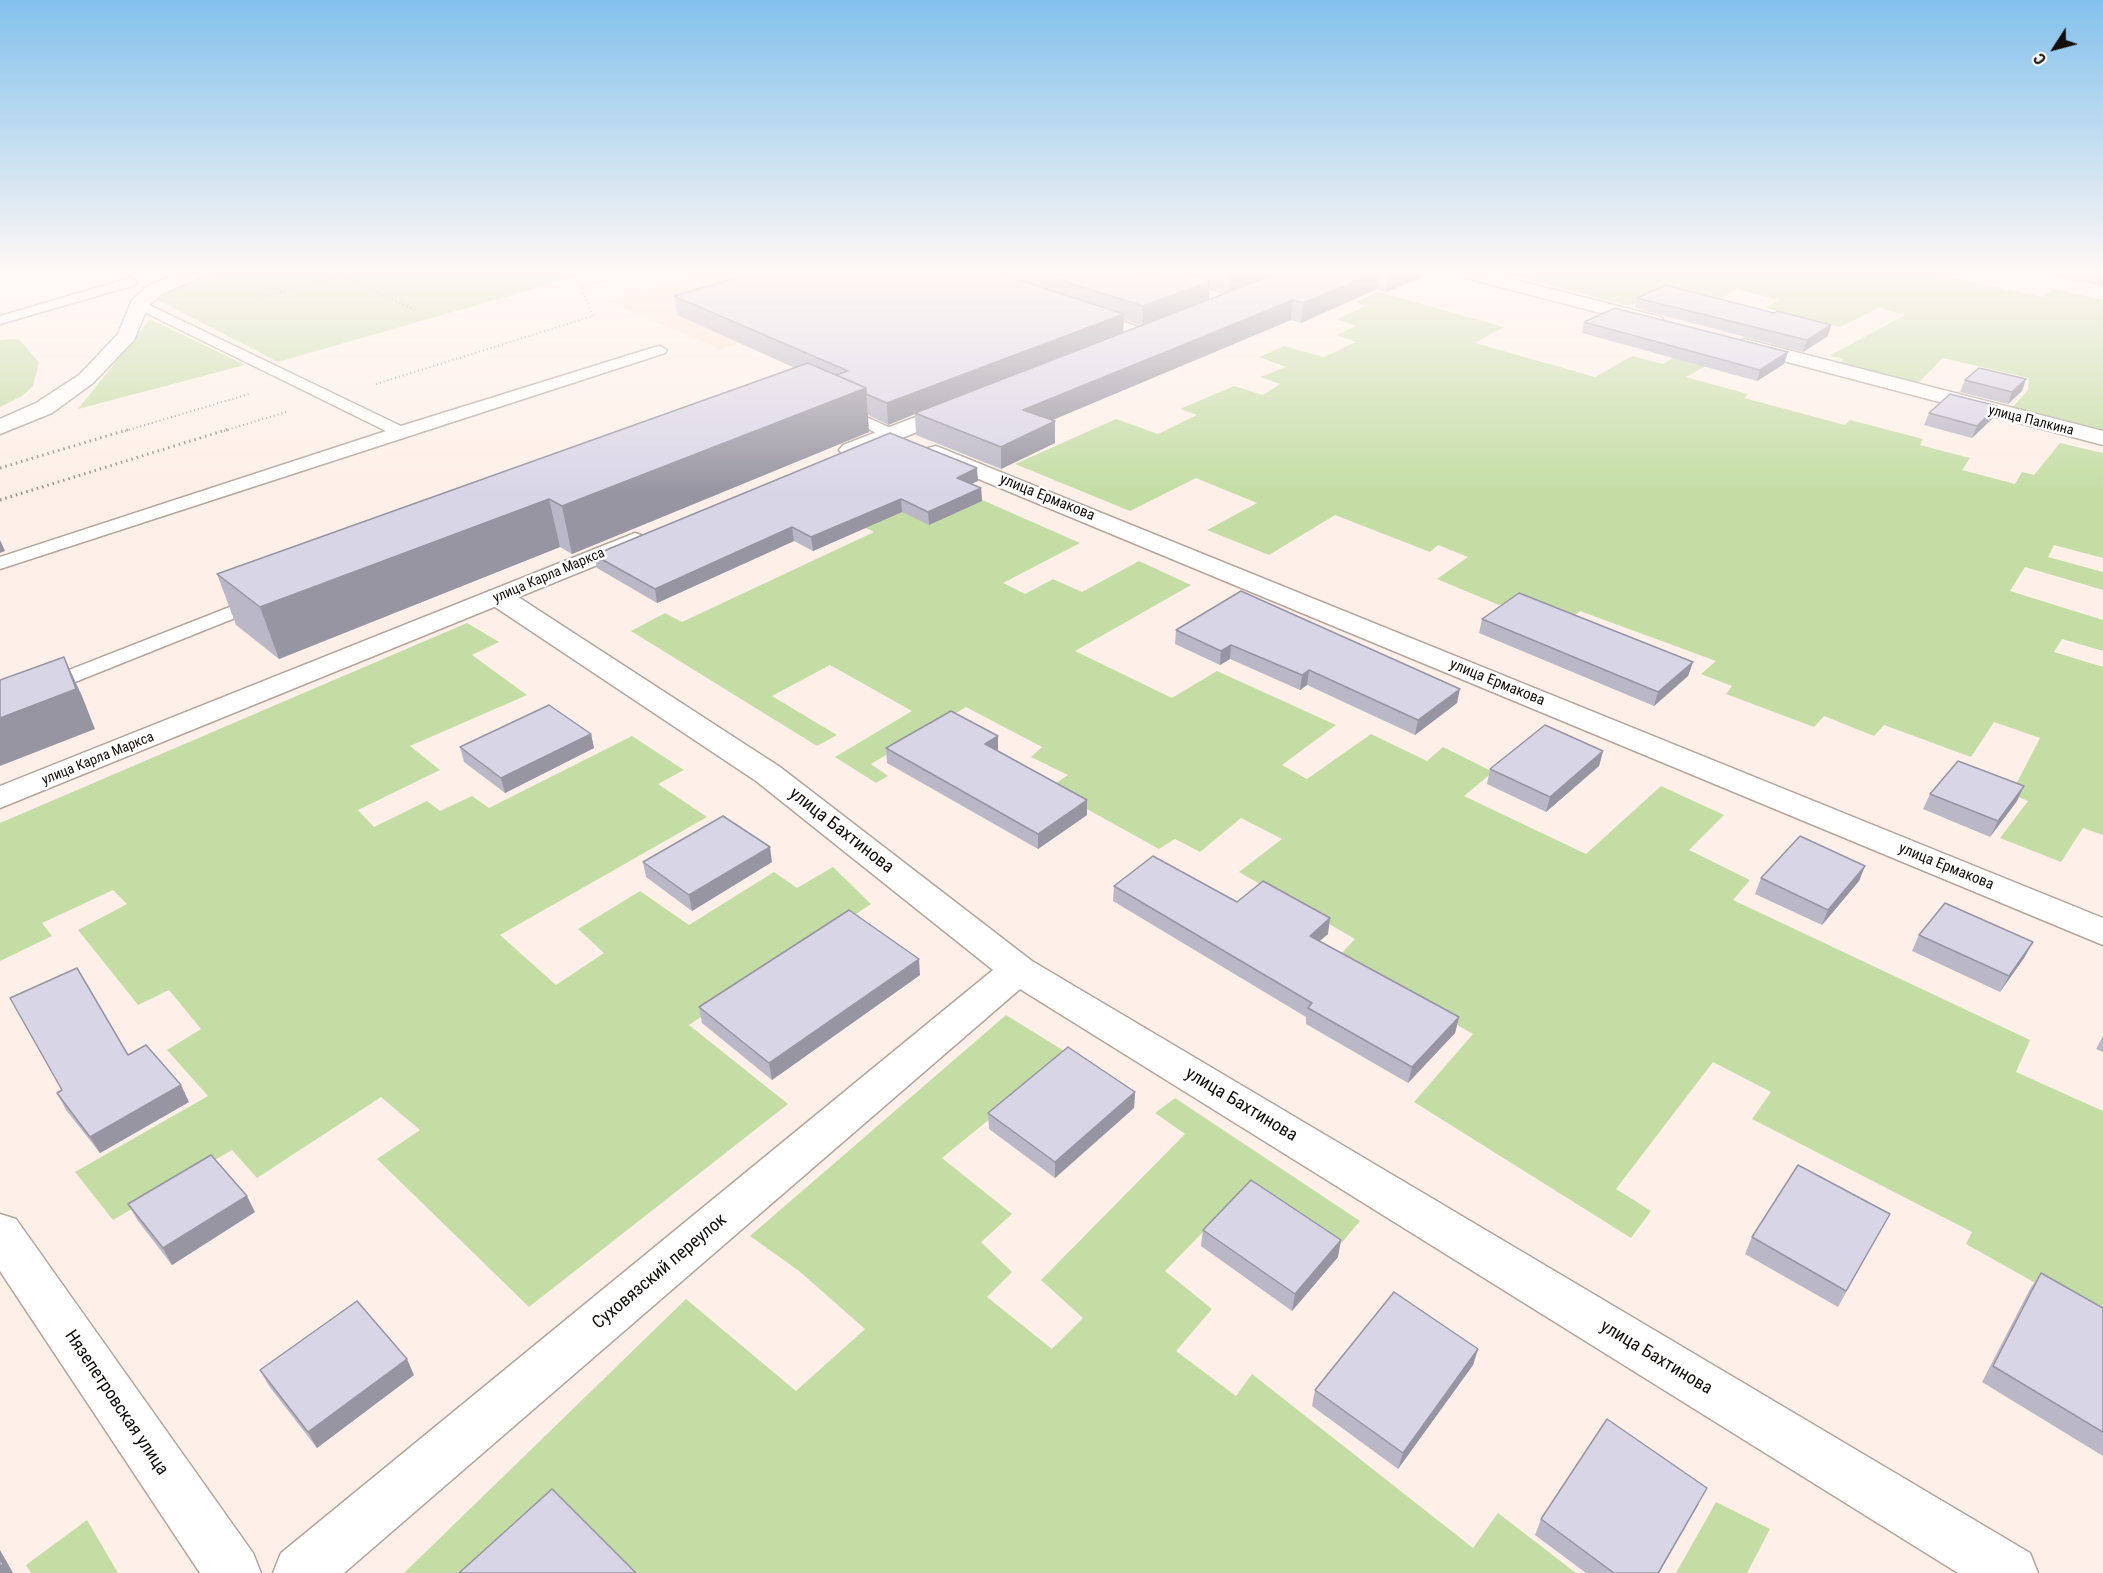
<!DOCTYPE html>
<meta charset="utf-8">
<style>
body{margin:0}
#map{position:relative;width:2103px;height:1573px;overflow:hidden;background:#fef0e8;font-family:"Roboto Condensed",sans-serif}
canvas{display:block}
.north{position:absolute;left:2025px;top:18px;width:60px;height:60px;-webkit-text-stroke:4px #fff;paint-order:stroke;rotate:234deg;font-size:16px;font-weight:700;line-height:24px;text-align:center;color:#130d0a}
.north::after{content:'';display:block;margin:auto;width:21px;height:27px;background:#130d0a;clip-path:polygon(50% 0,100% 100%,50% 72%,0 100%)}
</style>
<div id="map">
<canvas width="2103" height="1573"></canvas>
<div class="north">С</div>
</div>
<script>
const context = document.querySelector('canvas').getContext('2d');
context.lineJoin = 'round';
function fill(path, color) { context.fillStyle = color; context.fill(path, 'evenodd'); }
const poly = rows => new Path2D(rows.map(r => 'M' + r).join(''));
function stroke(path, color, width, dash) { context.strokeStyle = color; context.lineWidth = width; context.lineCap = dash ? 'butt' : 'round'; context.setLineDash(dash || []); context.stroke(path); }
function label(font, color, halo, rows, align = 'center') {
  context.font = font + ' "Roboto Condensed",sans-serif'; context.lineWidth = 5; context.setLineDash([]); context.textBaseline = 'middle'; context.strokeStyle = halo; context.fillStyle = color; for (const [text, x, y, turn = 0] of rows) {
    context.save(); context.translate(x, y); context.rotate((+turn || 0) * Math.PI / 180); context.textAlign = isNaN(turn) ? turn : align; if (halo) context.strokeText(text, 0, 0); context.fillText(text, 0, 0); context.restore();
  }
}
fill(poly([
 [700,274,866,274,908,288,721,349,606,301]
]), '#fde4d5');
fill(poly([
 [214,274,585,274,278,362,152,297],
 [1508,274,1935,274,2043,297,2054,289,2103,300,2103,430,2013,407,2028,390,2029,378,1943,358,1918,383,1837,365,1844,359,1829,356,1905,315,1879,308,1840,327,1765,308,1779,300,1736,289,1720,300,1659,293,1629,306],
 [1379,292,1504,327,1475,343,1595,377,1632,356,1663,364,1696,345,1728,354,1686,377,1748,394,1744,398,1845,425,1850,420,1923,439,1920,445,1970,458,1962,470,2015,484,2022,472,2034,475,2060,443,2103,453,2103,558,2054,545,2048,557,2103,572,2103,590,2025,567,2010,591,2103,620,2103,651,2062,639,2054,652,2103,667,2103,835,2083,828,2061,862,2000,838,2028,801,2011,794,2040,738,1994,722,1971,757,1884,725,1874,736,1824,716,1814,727,1726,694,1732,686,1701,674,1716,661,1580,611,1565,623,1512,601,1499,605,1437,579,1468,557,1438,545,1430,552,1335,515,1269,555,1207,530,1257,503,1196,478,1130,511,1015,464,1116,419,1158,434,1197,415,1180,409,1234,386,1263,395,1280,384,1260,377,1286,367,1259,357,1284,346,1324,357,1356,342,1336,335,1357,326,1337,319,1366,306,1355,302],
 [150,319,245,365,78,409],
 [14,339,20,340,39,362,33,386,22,396,0,407,0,340],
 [880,455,1080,543,1003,583,1025,594,1053,579,1082,592,1139,561,1191,585,1075,651,1172,698,1217,671,1336,725,1282,765,1307,779,1371,734,1427,761,1443,747,1493,772,1464,796,1586,854,1661,786,1724,815,1689,850,1750,880,1733,900,2030,1040,2016,1072,2103,1111,2103,1321,1966,1244,1972,1232,1752,1119,1771,1092,1713,1062,1616,1189,1651,1211,1631,1238,1414,1102,1473,1034,1338,957,1355,939,1239,872,1282,839,1241,818,1200,852,1175,839,1159,849,1049,788,1068,775,1031,757,1042,747,966,707,871,764,888,776,876,783,835,757,912,711,830,665,772,696,837,735,817,746,631,631,665,613,682,622,874,532,792,491],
 [467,623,499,642,472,655,527,695,410,746,440,770,358,810,374,827,427,801,440,811,472,796,489,808,632,736,684,770,658,784,707,817,500,935,556,985,604,953,578,929,640,891,689,925,774,872,797,888,833,867,871,904,689,1025,788,1104,529,1307,377,1159,420,1130,381,1097,257,1178,232,1150,113,1220,75,1172,208,1096,167,1050,201,1029,169,990,138,1005,78,930,127,904,113,890,42,923,52,936,0,961,0,823],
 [1006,1015,1069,1054,942,1158,1012,1214,981,1242,1012,1272,987,1297,1052,1349,1083,1318,1041,1280,1185,1134,1155,1113,1175,1098,1360,1221,1339,1246,1249,1185,1165,1271,1212,1309,1176,1351,1236,1396,1252,1374,1473,1548,1498,1513,1576,1573,404,1573,686,1299,796,1391,865,1329,799,1271,750,1236],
 [1716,1502,1770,1529,1747,1573,1676,1573],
 [87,1520,118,1573,31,1573,26,1565]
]), '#c3dda4');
const service = poly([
 [1138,274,1157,274,1235,297,1237,300,1235,303,1225,303,1139,277,1138,274],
 [130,278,137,282,135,285,0,324,0,316,130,278],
 [139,300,401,426,655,347,660,346,667,350,665,353,0,569,0,557,386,431,134,307,132,304,139,300],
 [1092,312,1151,331,1153,334,1146,338,1087,319,1085,316,1092,312],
 [840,405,897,431,899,434,897,437,885,437,834,413,832,410,834,407,840,405],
 [263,594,270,596,273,600,270,604,0,712,0,697,263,594]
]);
const minor = poly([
 [1463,274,1492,274,1661,317,1664,321,1661,325,1654,327,1466,278,1463,274],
 [1745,339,2103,431,2103,445,1738,349,1735,345,1738,341,1745,339],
 [936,446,2103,918,2103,945,928,458,924,453,928,448,936,446],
 [499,589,509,591,780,767,1032,961,2030,1553,2038,1573,1958,1573,1020,989,344,1573,273,1573,281,1553,993,970,756,781,489,603,485,597,489,591,499,589]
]);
const tertiary = poly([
 [957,401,965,403,968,408,965,413,859,455,851,457,843,455,839,450,843,445,957,401],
 [635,533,644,536,648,541,644,546,0,808,0,786,635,533]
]);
const secondary = poly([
 [177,274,201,274,198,278,162,294,148,306,134,340,93,383,52,413,0,434,0,419,36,403,79,375,118,334,132,300,148,286,177,274],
 [0,1214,16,1219,253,1553,261,1573,200,1573,0,1271,0,1214]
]);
stroke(service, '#b4a49a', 3);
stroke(minor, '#b4a49a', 3);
stroke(tertiary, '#b4a49a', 3);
stroke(secondary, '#b4a49a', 3);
stroke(poly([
 [338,274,415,310],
 [257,298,342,276],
 [376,384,593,316,581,287,627,274],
 [125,431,249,394],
 [224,431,286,412]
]), '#988d88', 2, [1, 3]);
stroke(poly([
 [0,468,130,429],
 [0,500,229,429]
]), '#988d88', 3, [1.5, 4]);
fill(service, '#fff');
fill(minor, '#fff');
fill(tertiary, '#fff');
fill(secondary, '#fff');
fill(poly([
 [750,274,1431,274,1386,292,1377,289,1301,323,1291,320,1052,420,1055,443,1001,469,916,435,915,414,888,425,868,415,869,432,572,554,560,547,279,659,236,625,217,574,795,368,677,315,674,296],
 [1209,287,1227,292,1209,299],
 [1124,320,1141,325,1123,332],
 [2039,274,2103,274,2103,286],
 [1637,298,1828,336,1803,352,1635,308],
 [1584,322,1788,352,1784,364,1757,381,1582,333],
 [1965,380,2022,391,2008,404,1960,392],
 [1929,413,1993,418,1972,438,1924,425],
 [978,481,971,484,981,488,982,501,929,525,902,512,813,551,794,541,657,603,597,568,594,555],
 [1482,619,1693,662,1688,676,1654,706,1479,633],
 [1176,630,1457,703,1415,735,1307,685,1300,690,1230,659,1220,665,1175,644],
 [591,734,594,748,505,793,464,762,460,747],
 [886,748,998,751,1087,800,1087,815,1038,849,887,763],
 [1603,751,1599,766,1546,812,1487,784,1490,769],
 [1930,794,2017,801,1990,837,1923,809],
 [643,862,772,862,692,911,646,877],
 [1865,866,1859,881,1822,925,1755,894,1761,878],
 [1114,886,1237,902,1328,934,1319,941,1459,1017,1455,1033,1408,1083,1306,1024,1306,1017,1113,901],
 [1919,935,2033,942,2024,958,2000,992,1912,951],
 [920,975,772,1080,702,1023,699,1007],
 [2103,1036,2103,1052,2096,1049],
 [1135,1092,1134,1108,1055,1178,989,1129,988,1113],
 [57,1093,189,1102,100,1153,66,1110],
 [128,1204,255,1212,172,1265,138,1221],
 [1890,1214,1838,1307,1745,1254,1752,1237],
 [1203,1230,1338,1257,1292,1311,1201,1246],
 [2041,1273,2103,1308,2103,1456,1982,1382,2030,1289],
 [1478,1349,1473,1365,1398,1469,1312,1406,1315,1390],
 [260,1370,414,1375,317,1448,269,1386],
 [1699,1504,1659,1573,1586,1573,1535,1535,1541,1519]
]), '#bab7c7');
fill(poly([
 [1230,274,1278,274,1228,293],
 [1372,274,1379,274,1377,289,1301,323,1303,303],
 [1389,274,1431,274,1386,292],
 [1210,281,1209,300,1143,326,1143,306],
 [1293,300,1291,320,1024,432,1023,410],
 [1124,314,1123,333,915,413,915,414,888,425,887,403],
 [1831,325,1828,336,1803,352,1807,340],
 [1788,352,1784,364,1757,381,1760,370],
 [2026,379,2022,391,2008,404,2012,392],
 [866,388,869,432,572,554,562,506],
 [1997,406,1993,418,1972,438,1977,426],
 [1055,421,1055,443,1001,469,1001,447],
 [977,468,978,481,957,490,957,478],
 [981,488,982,501,929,525,928,512],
 [549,499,560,547,279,659,260,607],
 [901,499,902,512,813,551,811,537],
 [792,527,794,541,657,603,655,589],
 [0,540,5,551,0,553],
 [1231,645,1230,659,1220,665,1221,651],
 [64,657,82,696,95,729,0,766,0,718],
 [1693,662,1688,676,1654,706,1658,692],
 [1309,670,1307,685,1300,690,1302,675],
 [1460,689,1457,703,1415,735,1418,720],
 [591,734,594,748,505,793,501,778],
 [998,736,998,751,985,759,985,744],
 [1603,751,1599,766,1546,812,1550,797],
 [2024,786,2017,801,1990,837,1998,821],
 [1087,800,1087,815,1038,849,1038,834],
 [770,847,772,862,692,911,689,895],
 [1865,866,1859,881,1822,925,1828,910],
 [1330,918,1328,934,1307,952,1310,936],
 [2033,942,2024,958,2000,992,2009,976],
 [919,959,920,975,772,1080,769,1063],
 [1459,1017,1455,1033,1408,1083,1412,1067],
 [181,1085,189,1102,100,1153,90,1137],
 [1135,1092,1134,1108,1055,1178,1055,1162],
 [247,1196,255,1212,172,1265,163,1248],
 [1341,1240,1338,1257,1292,1311,1295,1294],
 [1478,1349,1473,1365,1398,1469,1403,1453],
 [407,1359,414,1375,317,1448,308,1432],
 [1707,1488,1659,1573,1658,1573],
 [0,1550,13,1573,0,1573]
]), '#9795a2');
const building = poly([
 [750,274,1000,274,1124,314,887,403,866,394,866,388,836,375,848,371,674,296,750,274],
 [1041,274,1184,274,1210,281,1143,306,1041,274],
 [1275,274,1372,274,1303,303,1293,300,1023,410,1055,421,1001,447,915,413,1275,274],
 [1665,285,1774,313,1777,311,1831,325,1807,340,1637,298,1665,285],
 [1615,308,1788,352,1760,370,1584,322,1615,308],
 [808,363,866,388,562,506,549,499,260,607,217,574,808,363],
 [1979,368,2026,379,2012,392,1965,380,1979,368],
 [1950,394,1997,406,1977,426,1929,413,1950,394],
 [890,433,977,468,957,478,981,488,928,512,901,499,811,537,792,527,655,589,594,555,890,433],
 [1241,591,1460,689,1418,720,1309,670,1302,675,1231,645,1221,651,1176,630,1241,591],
 [1519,593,1693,662,1658,692,1482,619,1519,593],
 [64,657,76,689,0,718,0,680,64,657],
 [549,705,591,734,501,778,460,747,549,705],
 [951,711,998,736,985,744,1087,800,1038,834,886,748,951,711],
 [1545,725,1603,751,1550,797,1490,769,1545,725],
 [1958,761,2024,786,1998,821,1930,794,1958,761],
 [723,816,770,847,689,895,643,862,723,816],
 [1800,836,1865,866,1828,910,1761,878,1800,836],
 [1153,856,1237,902,1263,881,1330,918,1310,936,1459,1017,1412,1067,1308,1008,1312,1003,1114,886,1153,856],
 [1945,903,2033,942,2009,976,1919,935,1945,903],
 [849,910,919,959,769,1063,699,1007,849,910],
 [77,968,128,1055,146,1045,181,1085,90,1137,57,1093,62,1090,10,998,77,968],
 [1068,1047,1135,1092,1055,1162,988,1113,1068,1047],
 [211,1155,247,1196,163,1248,128,1204,211,1155],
 [1798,1165,1890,1214,1846,1291,1752,1237,1798,1165],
 [1251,1180,1341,1240,1295,1294,1203,1230,1251,1180],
 [2041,1273,2103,1308,2103,1432,1993,1366,2041,1273],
 [1394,1292,1478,1349,1403,1453,1315,1390,1394,1292],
 [357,1301,407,1359,308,1432,260,1370,357,1301],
 [1607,1419,1707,1488,1658,1573,1614,1573,1541,1519,1607,1419],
 [552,1489,636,1573,459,1573,552,1489],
 [0,1558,3,1564,0,1567,0,1558]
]);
fill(building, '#d8d5e7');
stroke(building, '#9795a2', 1.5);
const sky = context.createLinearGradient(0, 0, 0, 494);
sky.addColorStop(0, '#83c1ec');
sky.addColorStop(0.55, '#fff8f5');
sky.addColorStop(1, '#fff8f500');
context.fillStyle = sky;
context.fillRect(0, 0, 2103, 494);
label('14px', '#130d0a', '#fff', [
 ["улица Палкина",2031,421,14],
 ["улица Карла Маркса",549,576,-23],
 ["улица Карла Маркса",98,759,-22]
]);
label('15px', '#130d0a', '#fff', [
 ["улица Ермакова",1047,498,22],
 ["улица Ермакова",1497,683,22],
 ["улица Ермакова",1946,867,22]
]);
label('18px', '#130d0a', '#fff', [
 ["улица Бахтинова",841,831,38],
 ["улица Бахтинова",1241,1105,31],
 ["Суховязский переулок",660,1272,-40],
 ["улица Бахтинова",1656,1358,31],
 ["Нязепетровская улица",116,1403,56]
]);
</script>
